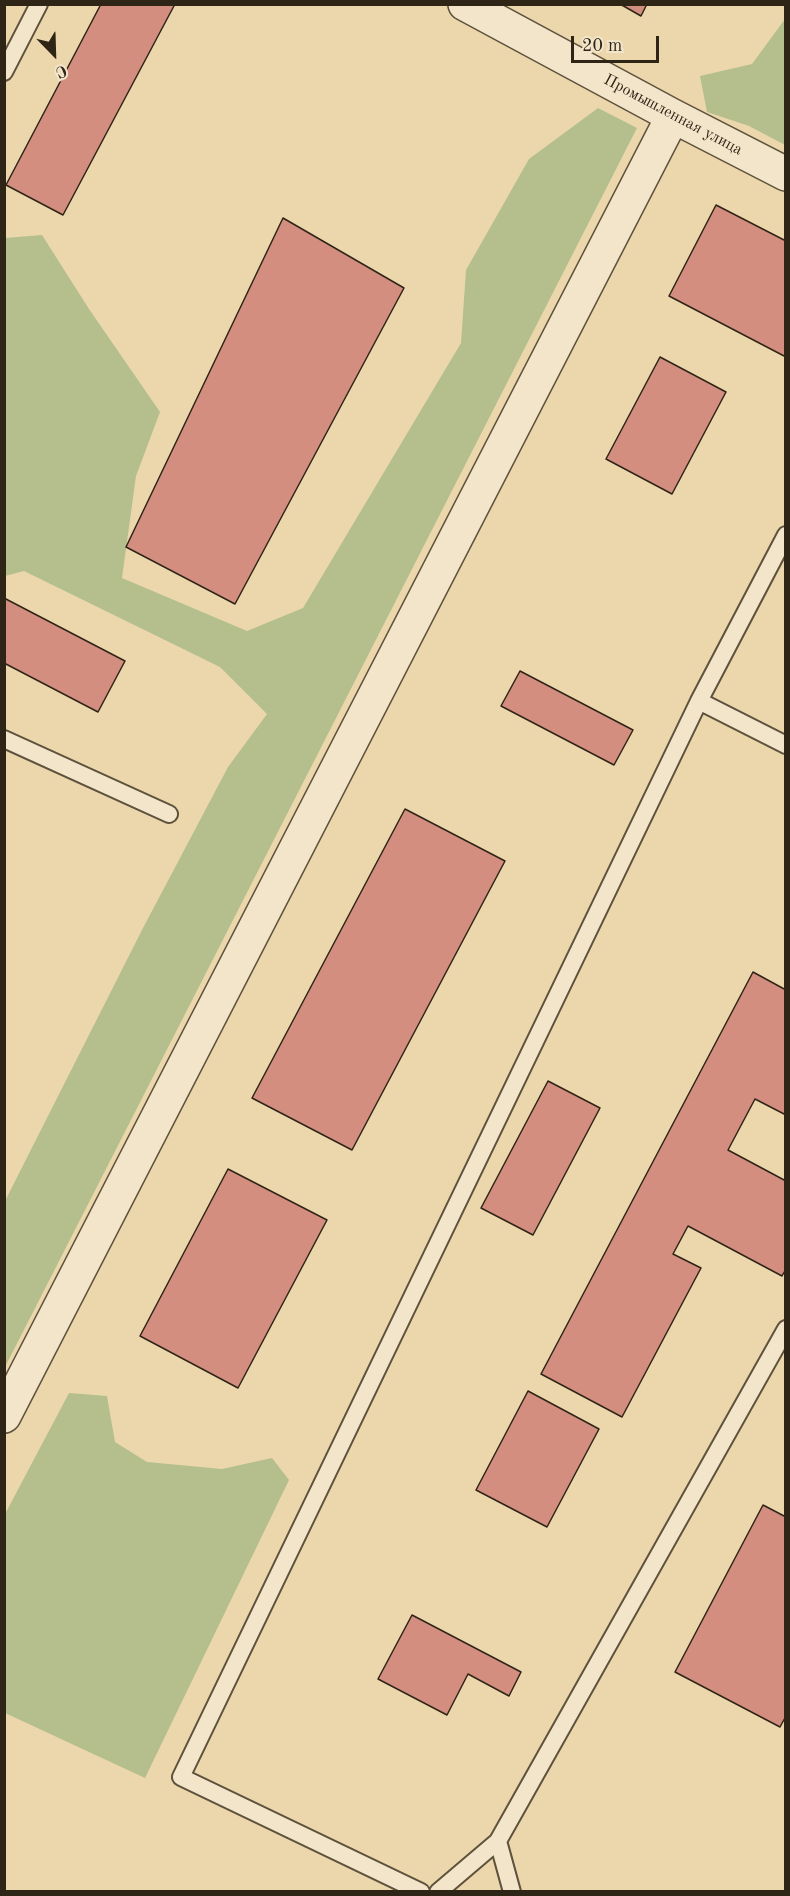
<!DOCTYPE html>
<meta charset="utf-8">
<style>
body{margin:0}
#map{position:relative;width:790px;height:1896px;overflow:hidden;background:#ecd7ad;font-family:"Old Standard TT",serif}
canvas{display:block}
.frame{position:absolute;inset:0;border:6px solid #2f2517;pointer-events:none}
.north{position:absolute;left:24px;top:24px;width:60px;height:60px;-webkit-text-stroke:4px #f3e5ca;paint-order:stroke;rotate:157deg;font-size:16px;font-weight:700;line-height:24px;text-align:center;color:#2f2517}
.north::after{content:'';display:block;margin:auto;width:21px;height:27px;background:#2f2517;clip-path:polygon(50% 0,100% 100%,50% 72%,0 100%)}
.scale{position:absolute;left:571px;top:36px;width:88px;height:27px;box-sizing:border-box;border:3px solid #2f2517;border-top:0;padding-left:8px;font-size:18px;line-height:21px;white-space:nowrap;color:#2f2517;-webkit-text-stroke:4px #f3e5ca;paint-order:stroke}
</style>
<div id="map">
<canvas width="790" height="1896"></canvas>
<div class="frame"></div>
<div class="north">С</div>
<div class="scale">20 m</div>
</div>
<script>
const context = document.querySelector('canvas').getContext('2d');
context.lineJoin = 'round';
function fill(path, color) { context.fillStyle = color; context.fill(path, 'evenodd'); }
const poly = rows => new Path2D(rows.map(r => 'M' + r).join(''));
function stroke(path, color, width, dash) { context.strokeStyle = color; context.lineWidth = width; context.lineCap = dash ? 'butt' : 'round'; context.setLineDash(dash || []); context.stroke(path); }
function label(font, color, halo, rows, align = 'center') {
  context.font = font + ' "Old Standard TT",serif'; context.lineWidth = 4.5; context.setLineDash([]); context.textBaseline = 'middle'; context.strokeStyle = halo; context.fillStyle = color; for (const [text, x, y, turn = 0] of rows) {
    context.save(); context.translate(x, y); context.rotate((+turn || 0) * Math.PI / 180); context.textAlign = isNaN(turn) ? turn : align; if (halo) context.strokeText(text, 0, 0); context.fillText(text, 0, 0); context.restore();
  }
}
fill(poly([
 [785,19,785,145,749,126,707,112,700,76,752,64],
 [598,108,637,128,5,1367,5,1201,143,928,228,767,267,714,220,667,24,571,5,576,5,238,42,235,89,309,160,412,136,476,122,578,247,631,303,608,461,343,466,270,529,159],
 [69,1393,107,1396,115,1442,147,1462,222,1469,272,1458,289,1480,145,1778,5,1713,5,1514]
]), '#b4bf8d');
const building = poly([
 [101,4,175,4,63,215,6,185,101,4],
 [620,4,647,4,641,16,620,4],
 [716,205,786,241,786,357,669,296,716,205],
 [283,218,404,288,235,604,126,547,283,218],
 [660,357,726,392,672,494,606,459,660,357],
 [4,598,125,661,98,712,4,663,4,598],
 [520,671,633,730,614,765,501,706,520,671],
 [405,809,505,861,352,1150,252,1098,405,809],
 [753,972,786,990,786,1115,755,1099,728,1150,786,1181,786,1269,782,1276,688,1226,673,1254,701,1268,622,1417,541,1374,753,972],
 [548,1081,600,1108,533,1235,481,1208,548,1081],
 [228,1169,327,1220,238,1388,140,1336,228,1169],
 [528,1391,599,1429,547,1527,476,1490,528,1391],
 [763,1505,786,1517,786,1716,780,1727,675,1672,763,1505],
 [412,1615,521,1672,509,1696,468,1674,447,1715,378,1679,412,1615]
]);
fill(building, '#d48e7f');
stroke(building, '#2f2517', 1.5);
const lane = poly([
 [4,72,39,4],
 [699,701,786,745],
 [4,739,169,814],
 [498,1841,512,1892],
 [421,1892,181,1777,699,701,786,535],
 [438,1892,498,1841,786,1329]
]);
const street = poly([
 [465,4,673,116,786,174],
 [4,1416,673,116]
]);
stroke(lane, '#5e523c', 20);
stroke(street, '#5e523c', 36);
stroke(lane, '#f3e5ca', 16);
stroke(street, '#f3e5ca', 33);
label('16px', '#2f2517', '#f3e5ca', [
 ["Промышленная улица",673,115,28]
]);
</script>
